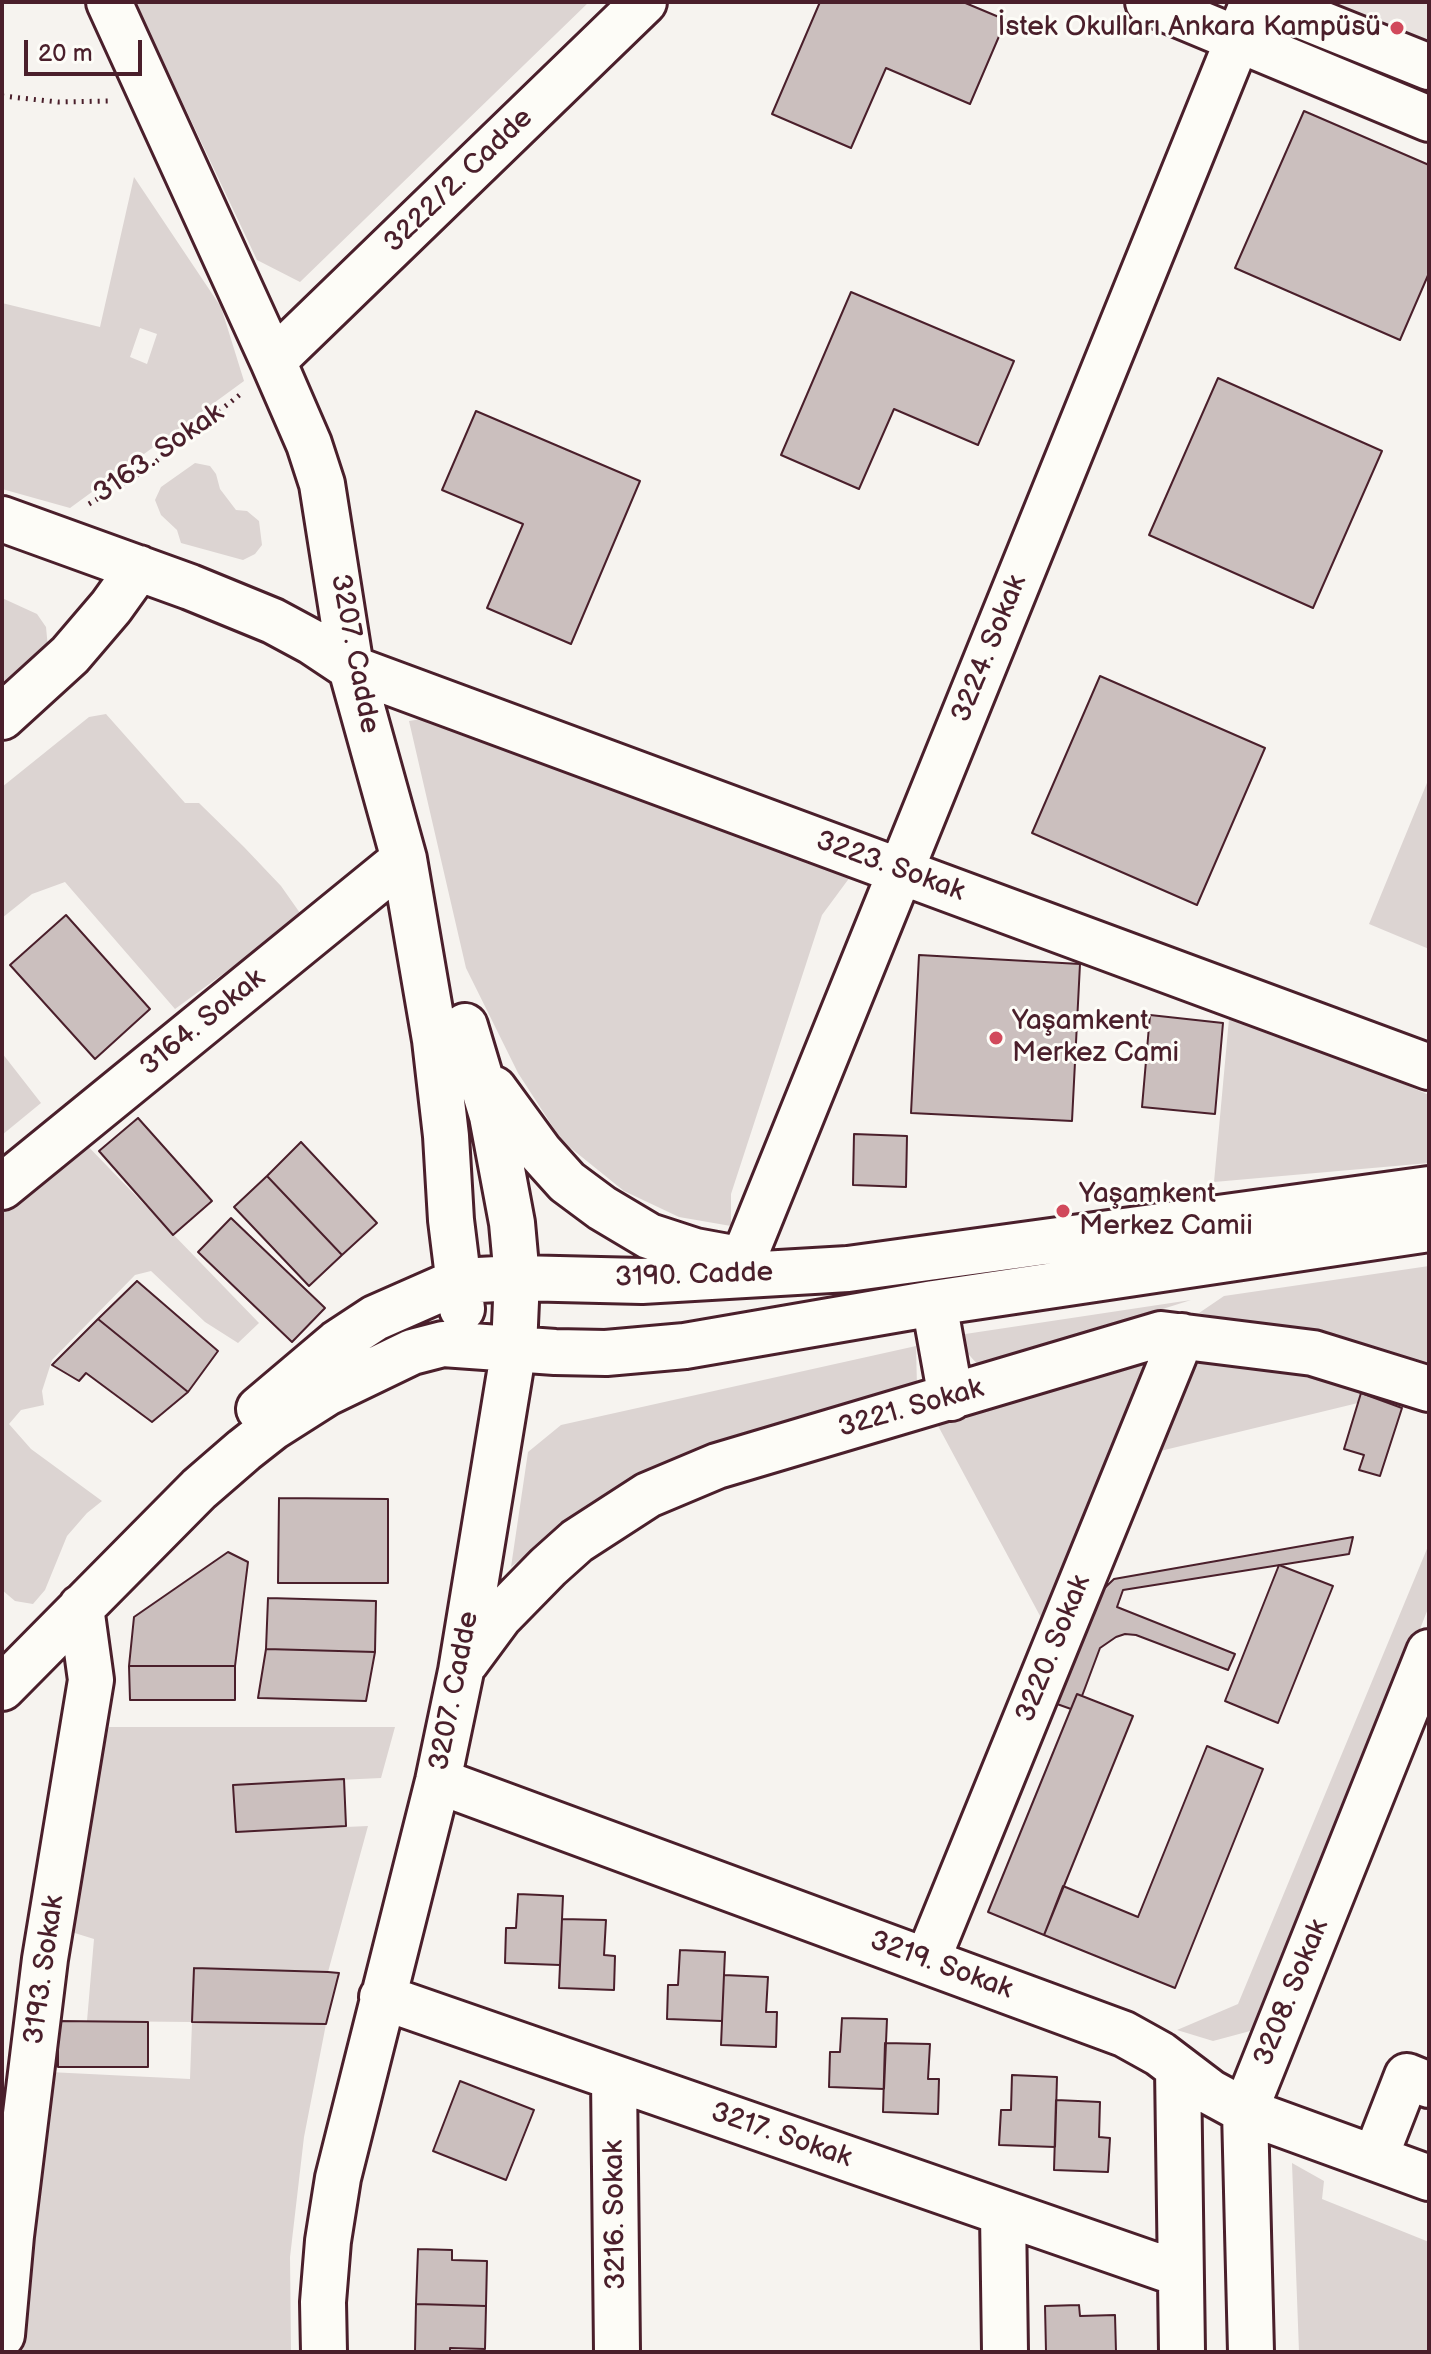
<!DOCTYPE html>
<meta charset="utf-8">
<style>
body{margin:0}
#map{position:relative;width:1431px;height:2354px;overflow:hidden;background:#f6f3ef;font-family:"Balsamiq Sans",sans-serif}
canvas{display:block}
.frame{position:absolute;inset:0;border:4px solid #4a1f2b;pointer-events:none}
.scale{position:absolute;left:24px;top:40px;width:118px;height:36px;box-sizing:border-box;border:4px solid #4a1f2b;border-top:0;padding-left:10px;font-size:24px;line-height:28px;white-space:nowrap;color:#4a1f2b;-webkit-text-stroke:6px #fdfcf7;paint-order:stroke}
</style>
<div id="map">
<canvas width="1431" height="2354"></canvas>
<div class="frame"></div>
<div class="scale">20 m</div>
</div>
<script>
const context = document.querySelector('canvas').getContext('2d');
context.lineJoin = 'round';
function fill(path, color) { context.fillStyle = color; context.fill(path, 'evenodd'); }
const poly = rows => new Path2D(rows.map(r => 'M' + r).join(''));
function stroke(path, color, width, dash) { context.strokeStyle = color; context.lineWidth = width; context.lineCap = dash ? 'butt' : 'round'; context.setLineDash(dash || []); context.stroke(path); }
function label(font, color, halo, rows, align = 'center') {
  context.font = font + ' "Balsamiq Sans",sans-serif'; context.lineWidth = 6; context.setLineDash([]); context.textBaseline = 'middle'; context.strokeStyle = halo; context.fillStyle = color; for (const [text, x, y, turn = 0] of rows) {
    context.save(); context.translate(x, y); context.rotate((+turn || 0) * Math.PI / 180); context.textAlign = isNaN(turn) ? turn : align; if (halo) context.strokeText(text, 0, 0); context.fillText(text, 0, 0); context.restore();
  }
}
fill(poly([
 [1301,2,1429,2,1429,54]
]), '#e9e3e0');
fill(poly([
 [135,2,589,2,300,282,257,260],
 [134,177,221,307,244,381,70,508,2,489,2,303,100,327],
 [140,328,157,334,147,364,130,357],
 [195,463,210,466,216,474,220,489,236,510,247,511,259,521,262,545,255,554,243,560,181,543,177,530,161,515,155,500,161,487],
 [2,598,37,614,46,627,48,648,2,693],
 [106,714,185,803,199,803,244,847,281,886,300,913,279,933,175,1009,65,882,32,894,2,918,2,787,89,717],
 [433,717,853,873,822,915,731,1194,731,1226,679,1217,624,1191,562,1141,518,1073,466,968,409,721],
 [1429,778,1429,949,1369,924],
 [1230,1008,1429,1095,1429,1163,1214,1182],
 [2,1053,41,1103,2,1135],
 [79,1137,259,1323,238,1343,205,1322,151,1271,135,1275,52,1360,42,1391,44,1405,21,1410,9,1424,31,1449,102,1501,87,1513,67,1536,45,1590,33,1604,15,1601,2,1590,2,1202],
 [1429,1266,1429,1370,1311,1336,1199,1313,1224,1296],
 [1191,1300,980,1367,952,1336],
 [916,1346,917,1387,669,1466,585,1509,511,1567,528,1452,561,1425],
 [1194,1356,1290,1367,1361,1393,1358,1403,1148,1454],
 [1151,1358,1046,1627,936,1422],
 [1429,1544,1429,1606,1276,1998,1254,2030,1213,2041,1177,2030,1238,2004],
 [109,1727,395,1727,381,1778,233,1785,236,1832,368,1826,328,1972,194,1968,193,2022,326,2024,304,2137,290,2257,291,2352,17,2352,49,2072,190,2079,192,2022,87,2021,94,1939,65,1930],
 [1292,2163,1324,2181,1322,2199,1429,2242,1429,2352,1299,2352]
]), '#dcd4d2');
const building = poly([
 [820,2,963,2,1006,20,970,104,886,68,851,148,772,114,820,2],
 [1304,111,1429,165,1429,273,1400,340,1235,268,1304,111],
 [851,292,1014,361,978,445,894,409,859,489,781,455,851,292],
 [1218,378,1382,451,1313,608,1149,535,1218,378],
 [476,411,640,481,571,644,487,608,523,524,442,490,476,411],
 [1100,676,1265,748,1197,905,1032,833,1100,676],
 [66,915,150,1009,95,1059,10,965,66,915],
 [919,955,1080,964,1072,1121,911,1113,919,955],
 [1150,1015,1223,1023,1215,1114,1142,1107,1150,1015],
 [138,1118,212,1201,173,1235,99,1151,138,1118],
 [854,1134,907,1136,906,1187,853,1185,854,1134],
 [301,1142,377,1223,342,1255,267,1176,301,1142],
 [267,1176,342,1255,309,1286,234,1207,267,1176],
 [231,1218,325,1308,292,1342,198,1252,231,1218],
 [137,1281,218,1351,188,1392,98,1319,137,1281],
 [98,1319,188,1392,152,1422,86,1373,79,1381,52,1365,98,1319],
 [1361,1393,1402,1408,1380,1476,1359,1470,1364,1455,1344,1449,1361,1393],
 [279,1498,388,1499,388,1583,278,1583,279,1498],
 [1353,1537,1349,1554,1123,1590,1117,1607,1235,1654,1228,1670,1136,1635,1125,1634,1116,1637,1100,1648,1082,1696,1077,1694,1071,1709,1057,1704,1060,1695,1055,1693,1092,1600,1114,1579,1353,1537],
 [228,1552,248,1562,235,1666,129,1666,134,1617,228,1552],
 [1279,1565,1333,1586,1278,1723,1225,1701,1279,1565],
 [268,1598,376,1601,375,1652,266,1649,268,1598],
 [266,1649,375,1652,366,1701,258,1698,266,1649],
 [129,1666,235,1666,235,1700,130,1700,129,1666],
 [1077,1694,1133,1716,1044,1935,988,1912,1077,1694],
 [1207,1746,1263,1769,1175,1988,1044,1935,1063,1886,1138,1917,1207,1746],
 [344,1779,346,1826,236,1832,233,1785,344,1779],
 [518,1894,563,1896,560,1965,505,1963,506,1928,516,1928,518,1894],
 [562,1919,606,1920,604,1955,615,1956,614,1990,559,1988,562,1919],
 [680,1950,725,1952,722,2021,667,2019,668,1985,678,1985,680,1950],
 [194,1968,328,1972,339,1973,326,2024,192,2022,194,1968],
 [724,1975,768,1977,766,2012,777,2012,776,2047,721,2045,724,1975],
 [842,2018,887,2019,884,2089,829,2087,830,2052,840,2052,842,2018],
 [58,2021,148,2022,148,2067,58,2067,58,2021],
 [885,2043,930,2044,928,2079,939,2079,938,2114,883,2112,885,2043],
 [1012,2075,1057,2077,1055,2147,999,2145,1001,2110,1011,2110,1012,2075],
 [460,2081,534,2110,506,2180,433,2151,460,2081],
 [1056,2100,1100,2102,1099,2137,1110,2138,1108,2172,1054,2170,1056,2100],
 [418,2249,452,2250,452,2260,487,2261,486,2306,416,2304,418,2249],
 [416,2304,486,2306,485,2349,450,2348,450,2352,415,2352,416,2304],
 [1079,2305,1080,2316,1115,2315,1116,2352,1046,2352,1045,2306,1079,2305]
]);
fill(building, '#cbbfbe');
stroke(building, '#4a1f2b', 2);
const minor = poly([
 [109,2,273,361,309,444,322,484,351,668,404,859,435,1040,446,1136,451,1220,462,1309],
 [1148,2,1429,119],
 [1267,2,1429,67],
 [273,361,644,2],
 [2,519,190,587,273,621,312,642,351,668,1429,1067],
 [2,717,70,655,111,607,139,568],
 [494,1089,540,1152,567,1182,602,1208,649,1236,695,1251,744,1260],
 [2,1187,404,859],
 [743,1260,1253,2],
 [934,1303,951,1398],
 [259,1409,337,1343,375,1318,459,1281,517,1278,642,1281,848,1269,1429,1189],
 [466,1662,500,1616,548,1567,577,1541,648,1495,717,1466,1161,1334,1313,1353,1429,1389],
 [2,1688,199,1489,244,1450,272,1428,327,1393,412,1352,443,1344,555,1352,606,1353,685,1346,934,1303,1429,1229],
 [438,1781,1124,2034,1160,2054,1210,2092,1245,2111,1429,2178],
 [927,1961,1182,1336],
 [382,1997,1180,2274],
 [1178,2068,1182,2352],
 [614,2078,617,2352],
 [1375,2158,1407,2076,1429,2085],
 [1003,2214,1005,2352],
 [2,2335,11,2236,45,1959,91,1680,81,1607],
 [324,2352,323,2302,328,2241,338,2178,438,1781,461,1671,514,1348,517,1278,512,1223,492,1116,465,1026],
 [1251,2352,1245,2111,1429,1652]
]);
stroke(minor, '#4a1f2b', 50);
stroke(poly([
 [2,96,58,102,109,101],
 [89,504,144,471,242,393]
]), '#4a1f2b', 5, [2, 6]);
stroke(minor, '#fdfcf7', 44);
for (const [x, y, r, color] of [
 [1397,28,8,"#d1495b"],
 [996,1038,8,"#d1495b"],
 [1063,1211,8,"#d1495b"]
]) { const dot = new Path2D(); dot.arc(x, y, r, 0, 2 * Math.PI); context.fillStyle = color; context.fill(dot); stroke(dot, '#fdfcf7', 3); }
label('28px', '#4a1f2b', '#fdfcf7', [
 ["İstek Okulları Ankara Kampüsü",1381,28,"right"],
 ["Yaşamkent",1012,1022],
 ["Merkez Cami",1012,1054],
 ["Yaşamkent",1079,1195],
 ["Merkez Camii",1079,1227]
], 'left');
label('28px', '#4a1f2b', '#fdfcf7', [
 ["3222/2. Cadde",459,181,-44],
 ["3163. Sokak",159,454,-35],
 ["3224. Sokak",990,649,-68],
 ["3207. Cadde",354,654,79],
 ["3223. Sokak",890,867,20],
 ["3164. Sokak",203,1023,-39],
 ["3190. Cadde",694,1276,-2],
 ["3221. Sokak",911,1409,-16],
 ["3220. Sokak",1054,1649,-68],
 ["3207. Cadde",455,1691,-79],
 ["3219. Sokak",941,1966,20],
 ["3193. Sokak",45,1970,-82],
 ["3208. Sokak",1292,1993,-68],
 ["3217. Sokak",781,2136,19],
 ["3216. Sokak",616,2215,-91]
]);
</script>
